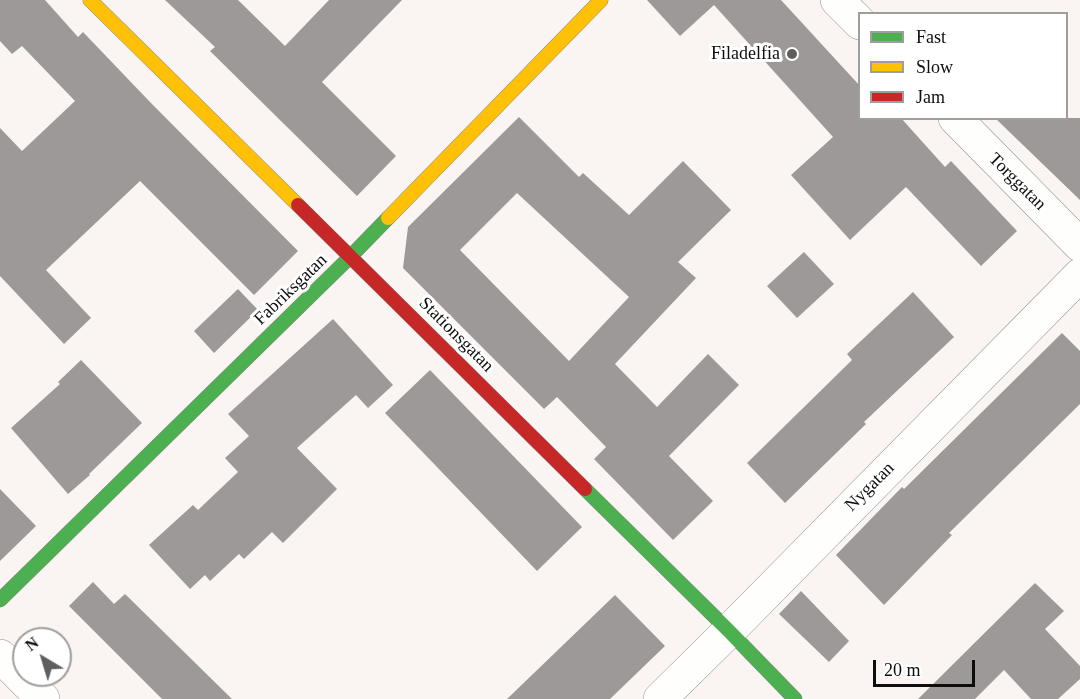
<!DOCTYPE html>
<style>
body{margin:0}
#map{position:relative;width:1080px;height:699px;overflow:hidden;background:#faf5f2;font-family:"Times New Roman",serif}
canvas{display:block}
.legend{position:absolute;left:858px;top:12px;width:210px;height:108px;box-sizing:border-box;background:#fff;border:2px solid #9e9e9e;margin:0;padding:8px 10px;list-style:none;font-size:18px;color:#0d0d0d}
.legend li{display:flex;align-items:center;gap:12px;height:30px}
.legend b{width:30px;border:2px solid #9e9e9e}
.north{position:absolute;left:12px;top:627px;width:60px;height:60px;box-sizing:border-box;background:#fff;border:2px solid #9e9e9e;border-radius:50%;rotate:322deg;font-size:16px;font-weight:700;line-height:24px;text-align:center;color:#0d0d0d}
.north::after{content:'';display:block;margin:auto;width:21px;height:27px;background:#605e5d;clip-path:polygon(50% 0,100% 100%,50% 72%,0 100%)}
.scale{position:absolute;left:873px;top:660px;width:102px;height:27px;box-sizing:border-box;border:3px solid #0d0d0d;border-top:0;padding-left:8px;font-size:18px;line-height:21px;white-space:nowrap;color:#0d0d0d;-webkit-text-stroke:4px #fff;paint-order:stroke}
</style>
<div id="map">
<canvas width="1080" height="699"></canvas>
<ul class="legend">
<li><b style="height:8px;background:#4caf50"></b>Fast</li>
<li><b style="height:8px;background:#ffc107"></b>Slow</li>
<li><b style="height:8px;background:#c62828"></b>Jam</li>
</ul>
<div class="north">N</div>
<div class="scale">20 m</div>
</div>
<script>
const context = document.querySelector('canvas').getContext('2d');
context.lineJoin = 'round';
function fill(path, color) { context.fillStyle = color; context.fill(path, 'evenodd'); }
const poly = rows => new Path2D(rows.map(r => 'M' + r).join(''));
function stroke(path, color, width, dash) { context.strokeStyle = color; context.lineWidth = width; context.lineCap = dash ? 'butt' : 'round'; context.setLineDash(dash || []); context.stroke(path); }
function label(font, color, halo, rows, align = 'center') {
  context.font = font + ' "Times New Roman",serif'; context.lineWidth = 6; context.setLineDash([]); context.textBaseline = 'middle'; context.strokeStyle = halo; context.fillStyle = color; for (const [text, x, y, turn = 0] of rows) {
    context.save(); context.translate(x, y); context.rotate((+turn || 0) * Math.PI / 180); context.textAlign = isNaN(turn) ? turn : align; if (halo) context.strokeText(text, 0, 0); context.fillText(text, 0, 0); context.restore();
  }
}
fill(poly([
 [0,0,45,0,78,37,83,32,150,102,298,251,254,295,140,181,46,270,91,318,64,344,0,276,0,128,22,151,75,101,22,46,12,54,0,41],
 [165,0,238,0,285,46,329,0,402,0,322,82,396,156,357,196,210,51,215,47],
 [647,0,781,0,860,86,860,118,901,118,945,167,951,161,1017,231,981,266,906,187,850,240,791,175,833,137,714,5,680,36],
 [519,117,579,177,583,173,629,215,683,161,731,210,678,262,696,278,615,364,657,407,708,354,739,385,669,456,713,501,673,540,594,459,606,447,557,397,544,409,403,268,408,227],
 [517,193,629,297,569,361,460,250],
 [995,118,1080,118,1080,200],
 [804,252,834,284,797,318,767,286],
 [238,289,258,310,214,353,194,331],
 [913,292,954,337,864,422,866,424,785,503,747,463,852,360,847,354],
 [333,319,393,385,368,408,356,395,297,448,337,489,283,543,272,532,244,559,239,554,210,581,205,575,190,589,149,545,193,505,198,510,238,472,225,458,249,436,228,414],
 [1062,333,1080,351,1080,404,949,533,952,535,884,605,836,555,902,487,904,489],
 [81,360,142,423,89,474,90,475,68,494,11,428,60,384,58,382],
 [430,370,582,527,537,571,385,413],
 [0,489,36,526,0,561],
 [93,582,114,604,125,594,232,699,162,699,69,606],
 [1035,583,1064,611,1045,629,1080,666,1080,679,1058,699,1031,699,1004,670,975,699,918,699],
 [801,591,849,641,829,662,779,614],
 [615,595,665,646,610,699,507,699]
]), '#9d9998');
const street = poly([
 [837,0,860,23],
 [955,118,1080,245],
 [0,656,43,699],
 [660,699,729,631,1080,275]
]);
const fast = poly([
 [585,489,729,631,795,699],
 [0,600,351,256,388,218]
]);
const slow = poly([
 [90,0,298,205],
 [388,218,601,0]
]);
const jam = poly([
 [298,205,585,489]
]);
stroke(street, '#949190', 34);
stroke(fast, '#8a8887', 15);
stroke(slow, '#8a8887', 15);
stroke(jam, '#8a8887', 15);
stroke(street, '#fefefd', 33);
stroke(fast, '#4caf50', 14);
stroke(slow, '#ffc107', 14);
stroke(jam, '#c62828', 14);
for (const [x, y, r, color] of [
 [792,54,6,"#605e5d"]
]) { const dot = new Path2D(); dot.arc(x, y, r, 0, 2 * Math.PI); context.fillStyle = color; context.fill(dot); stroke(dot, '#fff', 2); }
label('18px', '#0d0d0d', '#fff', [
 ["Filadelfia",780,54]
], 'right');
label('18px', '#0d0d0d', '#fff', [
 ["Torggatan",1017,182,45],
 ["Fabriksgatan",291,290,-44],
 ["Stationsgatan",456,335,45],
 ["Nygatan",870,487,-45]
]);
</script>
